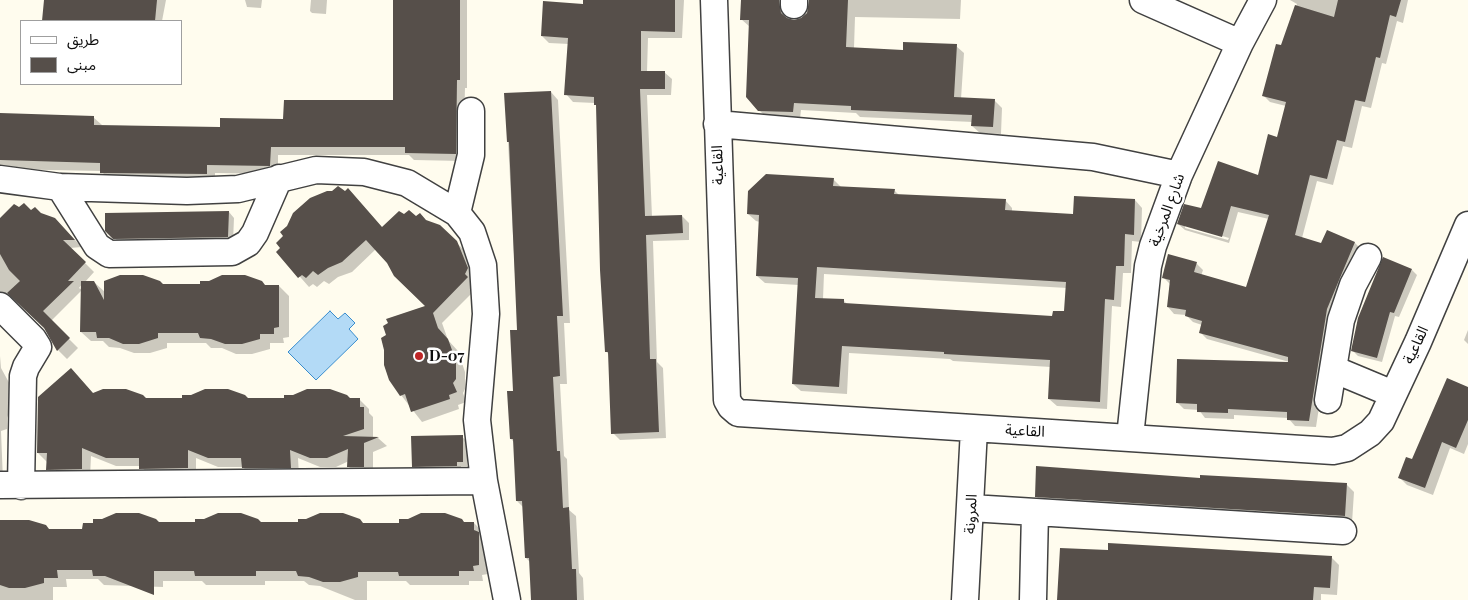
<!DOCTYPE html>
<meta charset="utf-8">
<style>
body{margin:0}
#map{position:relative;width:1468px;height:600px;overflow:hidden;background:#fffcee;font-family:"Playfair Display","Noto Sans Arabic",serif}
canvas{display:block}
.legend{position:absolute;left:20px;top:20px;width:162px;height:65px;box-sizing:border-box;background:#fff;border:1px solid #9f9f9f;margin:0;padding:6px 9px;list-style:none;font-size:15px;color:#0e0e0e}
.legend li{display:flex;align-items:center;gap:10px;height:25px}
.legend b{width:25px;border:1px solid #9f9f9f}
</style>
<div id="map">
<canvas width="1468" height="600"></canvas>
<ul class="legend">
<li><b style="height:6px;background:#fff"></b>طريق</li>
<li><b style="height:14px;background:#564f4a"></b>مبنى</li>
</ul>
</div>
<script>
const context = document.querySelector('canvas').getContext('2d');
context.lineJoin = 'round';
function fill(path, color) { context.fillStyle = color; context.fill(path, 'evenodd'); }
const poly = rows => new Path2D(rows.map(r => 'M' + r).join(''));
function stroke(path, color, width, dash) { context.strokeStyle = color; context.lineWidth = width; context.lineCap = dash ? 'butt' : 'round'; context.setLineDash(dash || []); context.stroke(path); }
function label(font, color, halo, rows, align = 'center') {
  context.font = font + ' "Playfair Display","Noto Sans Arabic",serif'; context.lineWidth = 5; context.setLineDash([]); context.textBaseline = 'middle'; context.strokeStyle = halo; context.fillStyle = color; for (const [text, x, y, turn = 0] of rows) {
    context.save(); context.translate(x, y); context.rotate((+turn || 0) * Math.PI / 180); context.textAlign = isNaN(turn) ? turn : align; if (halo) context.strokeText(text, 0, 0); context.fillText(text, 0, 0); context.restore();
  }
}
const water = poly([
 [330,311,338,319,345,313,355,323,349,329,358,339,316,380,288,352,330,311]
]);
fill(water, '#b3daf6');
stroke(water, '#3a8dcd', 1);
fill(poly([
 [45,0,166,0,162,21,44,21],
 [245,0,262,0,261,8,247,7],
 [311,0,327,0,326,14,312,13,310,11],
 [394,0,467,0,467,88,465,88,463,161,414,160,409,155,278,155,278,174,215,173,215,182,110,180,101,171,0,169,0,116,93,117,102,125,221,129,394,101],
 [584,0,684,0,682,38,648,38,647,72,664,72,672,79,671,95,647,95,652,217,682,216,689,223,689,240,653,241,657,362,663,368,666,438,620,440,613,433,609,355,606,351,597,106,595,103,573,102,566,94,569,44,549,43,542,36,584,5],
 [742,0,789,0,786,8,788,20,794,21,803,19,808,13,809,0,961,0,960,19,855,17,854,48,904,51,956,46,964,53,961,99,994,100,1002,108,1001,134,980,133,972,126,973,122,860,117,856,113,801,110,800,119,767,118,759,110,750,27,741,19],
 [1290,0,1408,0,1403,23,1397,21,1386,64,1382,63,1371,108,1362,106,1352,148,1343,146,1333,185,1317,181,1302,238,1322,245,1355,243,1361,249,1333,316,1316,427,1295,426,1288,418,1234,415,1234,419,1205,418,1199,410,1184,409,1177,402,1293,363,1207,339,1200,332,1202,325,1193,322,1186,315,1174,314,1168,307,1170,284,1163,277,1196,263,1203,270,1201,276,1246,289,1269,219,1238,212,1229,243,1185,230,1178,224,1258,176,1278,138,1286,106,1270,102,1263,95,1297,4],
 [1185,225,1229,238,1228,240,1185,228],
 [551,92,558,100,570,323,564,323,567,384,560,384,564,456,567,459,569,510,576,516,579,573,583,578,584,600,532,600,530,562,526,558,523,507,517,501,514,442,511,439,518,331,508,141],
 [833,179,841,187,894,190,899,195,1005,200,1012,208,1012,212,1074,215,1135,200,1142,208,1141,242,1132,241,1131,273,1123,273,1121,307,1112,306,1107,409,1057,406,1049,399,1051,367,953,361,950,359,849,353,847,394,801,391,793,384,799,285,765,283,757,276,760,222,756,221,748,214],
 [824,274,1067,288,1065,313,1054,318,848,305,844,301,823,299],
 [31,212,54,219,82,247,70,248,94,272,85,282,94,282,106,293,163,286,279,286,289,296,289,337,283,338,284,343,270,343,270,349,252,354,236,354,222,348,211,348,206,343,167,343,167,348,150,353,134,353,120,348,109,347,103,341,91,341,81,332,82,284,79,288,82,290,51,321,78,348,67,359,58,350,45,328,21,304,9,300,0,292,0,220],
 [229,212,234,218,233,242,120,243,107,231],
 [404,215,439,226,466,252,477,288,442,323,448,340,458,351,465,372,465,389,463,393,466,402,458,405,459,409,422,422,401,395,427,307,376,249,352,272,338,277,329,284,324,281,317,287,313,284,309,287,278,252,383,228],
 [1412,270,1417,275,1399,317,1395,316,1382,362,1358,356,1353,351],
 [1468,330,1468,344,1464,340],
 [0,356,1,368,12,388,12,404,7,418,7,429,1,431,3,481,0,481],
 [1468,389,1468,444,1464,454,1450,448,1433,495,1407,485,1399,477],
 [93,394,146,399,360,400,369,409,369,413,373,417,373,438,378,438,387,446,373,452,373,476,358,476,349,467,349,461,336,467,320,467,298,458,299,476,252,477,243,467,218,467,196,458,196,477,150,477,141,466,116,466,91,456,90,478,57,478,48,469,47,462,38,453],
 [462,437,467,441,467,466,461,466,461,470,417,470,413,466],
 [1201,479,1346,484,1354,492,1352,523,1044,504,1036,496],
 [0,523,49,530,83,530,159,523,474,523,484,533,487,541,488,574,482,575,483,581,469,581,469,585,410,585,406,581,367,581,367,600,355,600,320,586,309,585,304,581,265,581,265,585,206,585,202,581,163,581,163,587,104,585,98,579,66,579,67,587,53,587,53,600,0,600],
 [1331,557,1339,565,1337,595,1321,594,1321,600,1058,600]
]), '#0003');
fill(poly([
 [44,0,157,0,155,21,42,21],
 [393,0,460,0,460,80,457,80,456,154,405,153,405,147,271,147,270,166,207,165,207,174,100,173,100,163,0,160,0,113,94,116,94,125,220,127,220,118,283,119,284,100,393,100],
 [583,0,675,0,675,32,641,31,641,71,665,71,665,89,640,89,645,216,682,215,683,233,646,235,650,359,656,359,659,432,611,434,608,352,605,352,600,270,596,105,594,105,594,97,564,95,568,38,541,36,543,1,583,4],
 [741,0,779,0,781,13,787,18,794,20,801,18,807,13,809,0,848,0,846,47,903,50,903,42,957,44,954,97,995,99,993,127,971,126,972,115,851,110,851,106,794,103,793,112,758,111,746,97,749,20,740,20],
 [1338,0,1401,0,1396,17,1390,15,1380,58,1376,57,1365,102,1355,100,1345,142,1337,140,1327,179,1310,175,1295,235,1321,243,1327,230,1355,242,1327,309,1309,421,1287,420,1287,412,1228,409,1228,413,1197,412,1197,404,1176,403,1177,359,1288,362,1288,357,1199,333,1202,321,1185,316,1186,310,1167,307,1170,280,1162,278,1168,254,1197,262,1194,272,1246,287,1269,215,1231,206,1222,237,1177,224,1184,204,1201,208,1218,161,1258,175,1268,134,1277,137,1286,102,1262,96,1276,44,1281,45,1295,5,1334,17],
 [551,91,563,316,557,316,560,376,553,377,557,451,560,451,563,508,569,507,572,569,576,569,577,600,531,600,529,558,525,558,522,501,516,501,513,439,510,439,507,391,513,391,510,330,517,330,509,142,507,142,504,93],
 [766,174,834,178,833,186,895,189,894,194,1006,199,1005,210,1073,214,1074,196,1135,199,1134,235,1125,234,1124,266,1116,266,1114,300,1105,299,1100,402,1048,399,1050,360,944,354,944,352,842,346,839,387,792,384,798,278,756,276,759,215,747,214,748,191],
 [817,267,1066,282,1064,311,1053,311,1052,316,844,303,844,299,815,298],
 [338,186,345,191,348,188,382,227,399,211,404,214,409,210,416,216,420,213,426,220,440,225,457,241,468,268,465,274,468,277,433,313,438,328,448,339,456,361,456,379,453,383,457,392,449,395,450,399,411,412,405,394,400,396,389,380,384,365,384,350,381,338,386,335,383,326,388,323,386,319,425,306,394,276,387,263,366,240,342,262,328,268,318,275,313,271,306,278,302,275,298,278,276,252,280,248,276,243,283,236,280,232,287,226,293,213,310,198,327,191,332,191],
 [24,203,31,210,35,207,41,213,55,218,75,240,63,240,86,262,68,281,74,281,43,311,70,338,57,351,44,328,7,293,20,281,9,270,0,254,0,218,14,204,19,207],
 [229,211,228,237,113,239,105,231,105,213],
 [1383,257,1412,269,1394,313,1390,312,1377,358,1351,351,1358,318],
 [120,275,143,275,160,281,163,284,200,284,200,281,209,281,222,275,245,275,262,281,265,285,279,285,279,327,274,328,274,334,260,334,260,339,242,344,225,344,211,339,200,338,198,333,158,333,158,338,139,344,123,344,109,338,97,338,96,332,80,332,81,281,94,281,104,300,104,281],
 [71,368,93,393,103,389,126,389,143,395,146,398,182,398,182,395,191,395,205,389,228,389,245,395,248,398,284,398,284,395,293,395,307,389,330,389,347,395,350,398,360,398,360,407,364,407,364,429,343,436,379,437,364,443,364,467,347,467,348,449,327,458,310,458,290,450,291,468,242,468,241,458,208,458,188,450,188,468,139,469,139,458,106,458,82,448,82,469,46,470,47,453,37,453,38,397],
 [1447,378,1468,387,1468,420,1456,448,1442,442,1425,488,1398,478,1406,457,1412,459],
 [463,435,463,462,457,462,457,466,412,467,411,436],
 [1036,466,1200,478,1200,475,1347,483,1345,516,1035,497],
 [116,513,139,513,156,519,159,522,195,522,195,519,204,519,218,513,241,513,258,519,261,522,298,522,298,519,306,519,320,513,343,513,360,519,363,523,399,523,399,519,408,519,421,513,445,513,462,519,464,522,474,522,474,530,479,532,479,565,473,566,474,571,459,571,459,576,399,576,398,572,358,572,358,577,340,582,323,582,309,577,298,576,296,571,256,571,256,576,195,576,194,571,154,571,154,595,105,576,93,576,92,570,57,570,58,578,44,578,44,583,25,588,9,588,0,585,0,520,29,520,46,525,49,529,82,529,83,523,93,523,93,519,102,519],
 [1108,543,1332,556,1330,588,1314,587,1313,600,1057,600,1060,548,1108,550]
]), '#564f4a');
const minor = poly([
 [714,0,727,400,731,407,738,413,1333,451,1347,448,1370,433,1381,421,1418,342,1468,225],
 [794,0,794,5],
 [1143,0,1240,43],
 [471,111,471,155,457,213,472,232,483,265,486,314,477,420,484,481,507,600],
 [717,124,1093,157,1179,175],
 [0,179,60,187,187,191,238,189,316,170,364,172,407,183,457,213],
 [60,187,97,246,109,254,232,252,248,243,255,233,279,178],
 [1368,257,1353,285,1341,320,1333,369,1393,394],
 [0,306,33,339,38,347,26,367,23,376,21,486],
 [1328,400,1333,369],
 [1130,437,1148,266,1153,246,1179,175,1240,43,1263,0],
 [0,485,484,481],
 [971,508,1343,531],
 [965,600,974,429],
 [1033,600,1035,512]
]);
stroke(minor, '#414141', 29);
stroke(minor, '#fff', 26);
for (const [x, y, r, color] of [
 [419,356,5,"#be2627"]
]) { const dot = new Path2D(); dot.arc(x, y, r, 0, 2 * Math.PI); context.fillStyle = color; context.fill(dot); stroke(dot, '#fff', 2); }
label('15px', '#0e0e0e', '#fff', [
 ["القاعية",718,165,-92],
 ["شارع المرخية",1167,210,-70],
 ["القاعية",1416,345,-65],
 ["القاعية",1025,431,3],
 ["المرونة",971,514,-87]
]);
label('bold 15px', '#0e0e0e', '#fff', [
 ["D-07",429,356]
], 'left');
</script>
